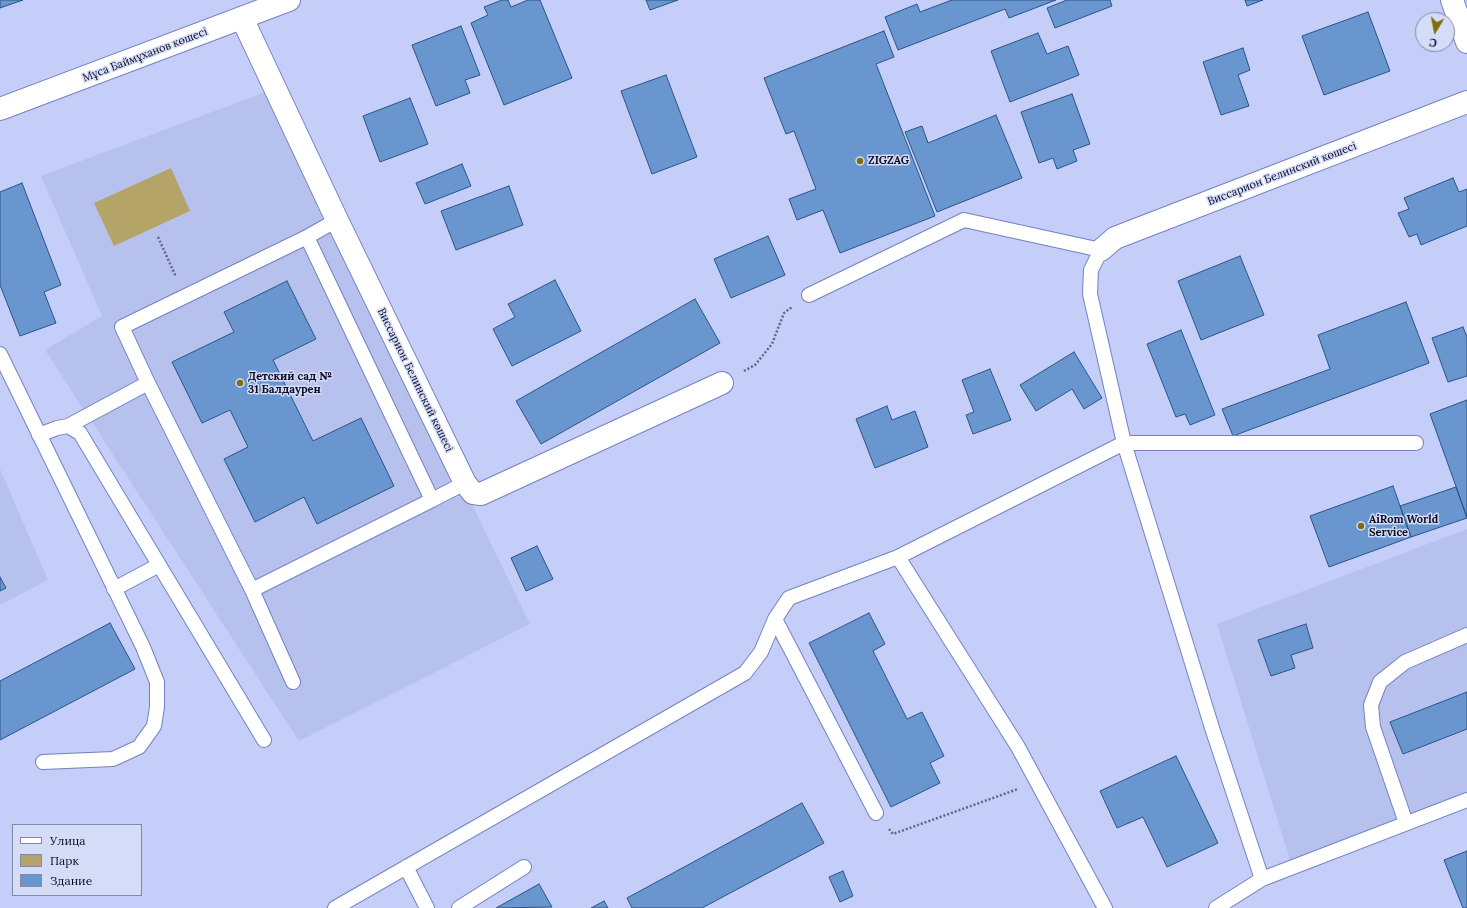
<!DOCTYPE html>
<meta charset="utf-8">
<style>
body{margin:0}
#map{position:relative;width:1467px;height:908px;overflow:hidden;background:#c4cef8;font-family:Lora,serif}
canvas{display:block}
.legend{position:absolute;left:12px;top:824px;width:130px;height:72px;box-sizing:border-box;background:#d5dcf8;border:1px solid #8388a3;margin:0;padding:5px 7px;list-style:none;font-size:12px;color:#090b23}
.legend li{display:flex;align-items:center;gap:8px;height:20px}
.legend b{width:20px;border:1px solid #8388a3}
.north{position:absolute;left:1415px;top:12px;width:40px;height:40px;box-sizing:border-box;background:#d5dcf8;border:1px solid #8388a3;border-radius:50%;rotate:190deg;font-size:11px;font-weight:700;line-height:16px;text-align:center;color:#090b23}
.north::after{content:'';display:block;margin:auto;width:14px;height:18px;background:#826c08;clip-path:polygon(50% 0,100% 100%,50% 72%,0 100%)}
</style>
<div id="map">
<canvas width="1467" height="908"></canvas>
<ul class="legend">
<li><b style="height:5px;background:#fff"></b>Улица</li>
<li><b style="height:11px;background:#b5a467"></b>Парк</li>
<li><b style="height:11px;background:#6996ce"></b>Здание</li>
</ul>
<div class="north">С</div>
</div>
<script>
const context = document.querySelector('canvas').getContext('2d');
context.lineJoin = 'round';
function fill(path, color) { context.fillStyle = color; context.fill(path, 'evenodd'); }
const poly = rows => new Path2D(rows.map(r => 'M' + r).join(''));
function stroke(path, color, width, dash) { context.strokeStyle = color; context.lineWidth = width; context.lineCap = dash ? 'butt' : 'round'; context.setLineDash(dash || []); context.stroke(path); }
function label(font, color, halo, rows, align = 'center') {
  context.font = font + ' Lora,serif'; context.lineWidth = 3; context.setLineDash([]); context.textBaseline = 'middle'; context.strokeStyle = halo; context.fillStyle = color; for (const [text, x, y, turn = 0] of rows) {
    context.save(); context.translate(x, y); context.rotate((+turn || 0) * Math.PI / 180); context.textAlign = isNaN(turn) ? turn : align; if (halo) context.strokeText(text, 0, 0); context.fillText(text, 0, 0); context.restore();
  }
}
fill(poly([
 [271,90,530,624,299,741,45,350,102,316,41,176],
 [0,469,48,580,0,605],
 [1467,529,1467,792,1290,860,1217,624]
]), '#b6c1ee');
fill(poly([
 [171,168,190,211,114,246,94,203]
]), '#b5a467');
const building = poly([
 [0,0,23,0,0,8,0,0],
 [502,0,508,0,511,7,528,0,540,0,572,78,504,105,471,23,488,15,484,7,502,0],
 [646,0,678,0,650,10,646,0],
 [952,0,1056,0,1009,18,1005,9,898,50,885,17,917,4,920,12,952,0],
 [1067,0,1110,0,1112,6,1055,28,1047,8,1067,0],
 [1245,0,1263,0,1247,6,1245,0],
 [1368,12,1390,71,1324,95,1302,36,1368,12],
 [461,26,480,75,465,80,470,93,436,106,412,45,461,26],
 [884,31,894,57,876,64,935,216,840,253,823,210,797,220,789,199,816,189,794,131,786,134,764,78,884,31],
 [1038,33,1047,54,1068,46,1079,75,1010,102,991,51,1038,33],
 [1243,48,1250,70,1238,75,1249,106,1221,115,1203,62,1243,48],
 [666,75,697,157,652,174,621,91,666,75],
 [1072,94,1090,144,1073,150,1077,161,1057,169,1053,158,1039,163,1021,112,1072,94],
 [410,98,428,144,380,162,363,116,410,98],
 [996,115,1022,178,937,212,905,132,922,126,928,143,996,115],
 [462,164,471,186,425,204,416,183,462,164],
 [1453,178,1459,192,1467,189,1467,226,1421,245,1417,234,1409,237,1398,213,1409,209,1404,198,1453,178],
 [22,183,61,285,44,292,56,323,20,336,0,285,0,192,22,183],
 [509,186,523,225,456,250,441,211,509,186],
 [768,236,785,275,731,298,714,259,768,236],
 [1240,256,1264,315,1201,340,1178,281,1240,256],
 [555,280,581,331,512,366,493,329,515,317,508,304,555,280],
 [287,281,316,339,273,360,313,441,361,418,394,486,317,524,304,497,255,522,224,459,248,447,230,410,202,423,172,362,234,332,224,312,287,281],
 [695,299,720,343,541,444,516,401,695,299],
 [1406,302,1429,363,1233,436,1222,409,1330,369,1318,335,1406,302],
 [1463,327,1467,337,1467,376,1448,382,1432,338,1463,327],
 [1181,330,1215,415,1190,425,1185,414,1176,417,1147,344,1181,330],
 [1074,352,1102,398,1084,409,1072,389,1036,411,1020,385,1074,352],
 [990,369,1011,420,973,434,966,415,974,412,962,380,990,369],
 [1467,400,1467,517,1430,414,1467,400],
 [887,406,892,420,915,411,928,447,875,468,856,419,887,406],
 [1393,486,1411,537,1329,567,1310,516,1393,486],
 [1456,487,1467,518,1411,537,1400,506,1456,487],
 [537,546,553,579,526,591,511,558,537,546],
 [0,577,6,588,0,591,0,577],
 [869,613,885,644,873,651,907,719,922,712,944,756,930,763,940,783,891,807,809,643,869,613],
 [110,623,135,669,0,740,0,681,110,623],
 [1306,624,1313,648,1291,655,1295,668,1271,676,1258,640,1306,624],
 [1467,692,1467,729,1403,754,1390,722,1467,692],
 [1176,756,1218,843,1167,867,1143,817,1117,828,1100,791,1176,756],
 [802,803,824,843,702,908,632,908,627,898,802,803],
 [1467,851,1467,908,1463,908,1444,860,1467,851],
 [843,871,853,896,840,902,829,877,843,871],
 [539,884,552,907,496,908,539,884],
 [604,901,608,908,591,908,604,901]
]);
fill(building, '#6996ce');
stroke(building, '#2a5488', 1);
const service = poly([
 [307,237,337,220],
 [809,295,964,220,1101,250,1091,270,1090,294,1124,443,1213,731,1262,879],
 [0,354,143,647,157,682,157,707,154,726,139,747,113,759,43,762],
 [68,426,148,383,252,590,432,500,307,237,122,327,148,383],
 [39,435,57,428,68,426,80,433,264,740],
 [432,500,465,483],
 [898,557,1018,747,1105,908],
 [114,589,159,565],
 [252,590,293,682],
 [775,619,876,813],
 [1406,823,1373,727,1371,705,1380,682,1405,662,1467,635],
 [406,867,427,908],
 [335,908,745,673,761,652,775,619,789,598,898,557,1124,443,1416,443],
 [459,908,524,867],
 [1216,908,1262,879,1467,800]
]);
const minor = poly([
 [1452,0,1467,42],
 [242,18,337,220,465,483,473,493,481,494,722,383],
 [1101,250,1115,238,1467,102]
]);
const primary = poly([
 [0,109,289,0]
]);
stroke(service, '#7581c1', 16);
stroke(minor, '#7581c1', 24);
stroke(primary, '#7581c1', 24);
stroke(poly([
 [158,237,176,277],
 [744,371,755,365,772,344,784,313,792,307],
 [889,829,893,834,1018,789]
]), '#606686', 2.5, [2, 2]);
stroke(service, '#fff', 14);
stroke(minor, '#fff', 22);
stroke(primary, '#fff', 22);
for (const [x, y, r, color] of [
 [860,161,4,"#826c08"],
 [240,383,4,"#826c08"],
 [1361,526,4,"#826c08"]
]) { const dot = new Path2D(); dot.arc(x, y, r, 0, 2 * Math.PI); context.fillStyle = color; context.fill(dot); stroke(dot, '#d5dcf8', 1.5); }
label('11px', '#090b23', '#d5dcf8', [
 ["Мұса Баймұханов көшесі",145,55,-21],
 ["Виссарион Белинский көшесі",1282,174,-21],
 ["Виссарион Белинский көшесі",415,380,64]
]);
label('bold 11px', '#090b23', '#d5dcf8', [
 ["ZIGZAG",868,161],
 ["Детский сад №",248,377],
 ["31 Балдаурен",248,390],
 ["AiRom World",1369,520],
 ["Service",1369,533]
], 'left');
</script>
